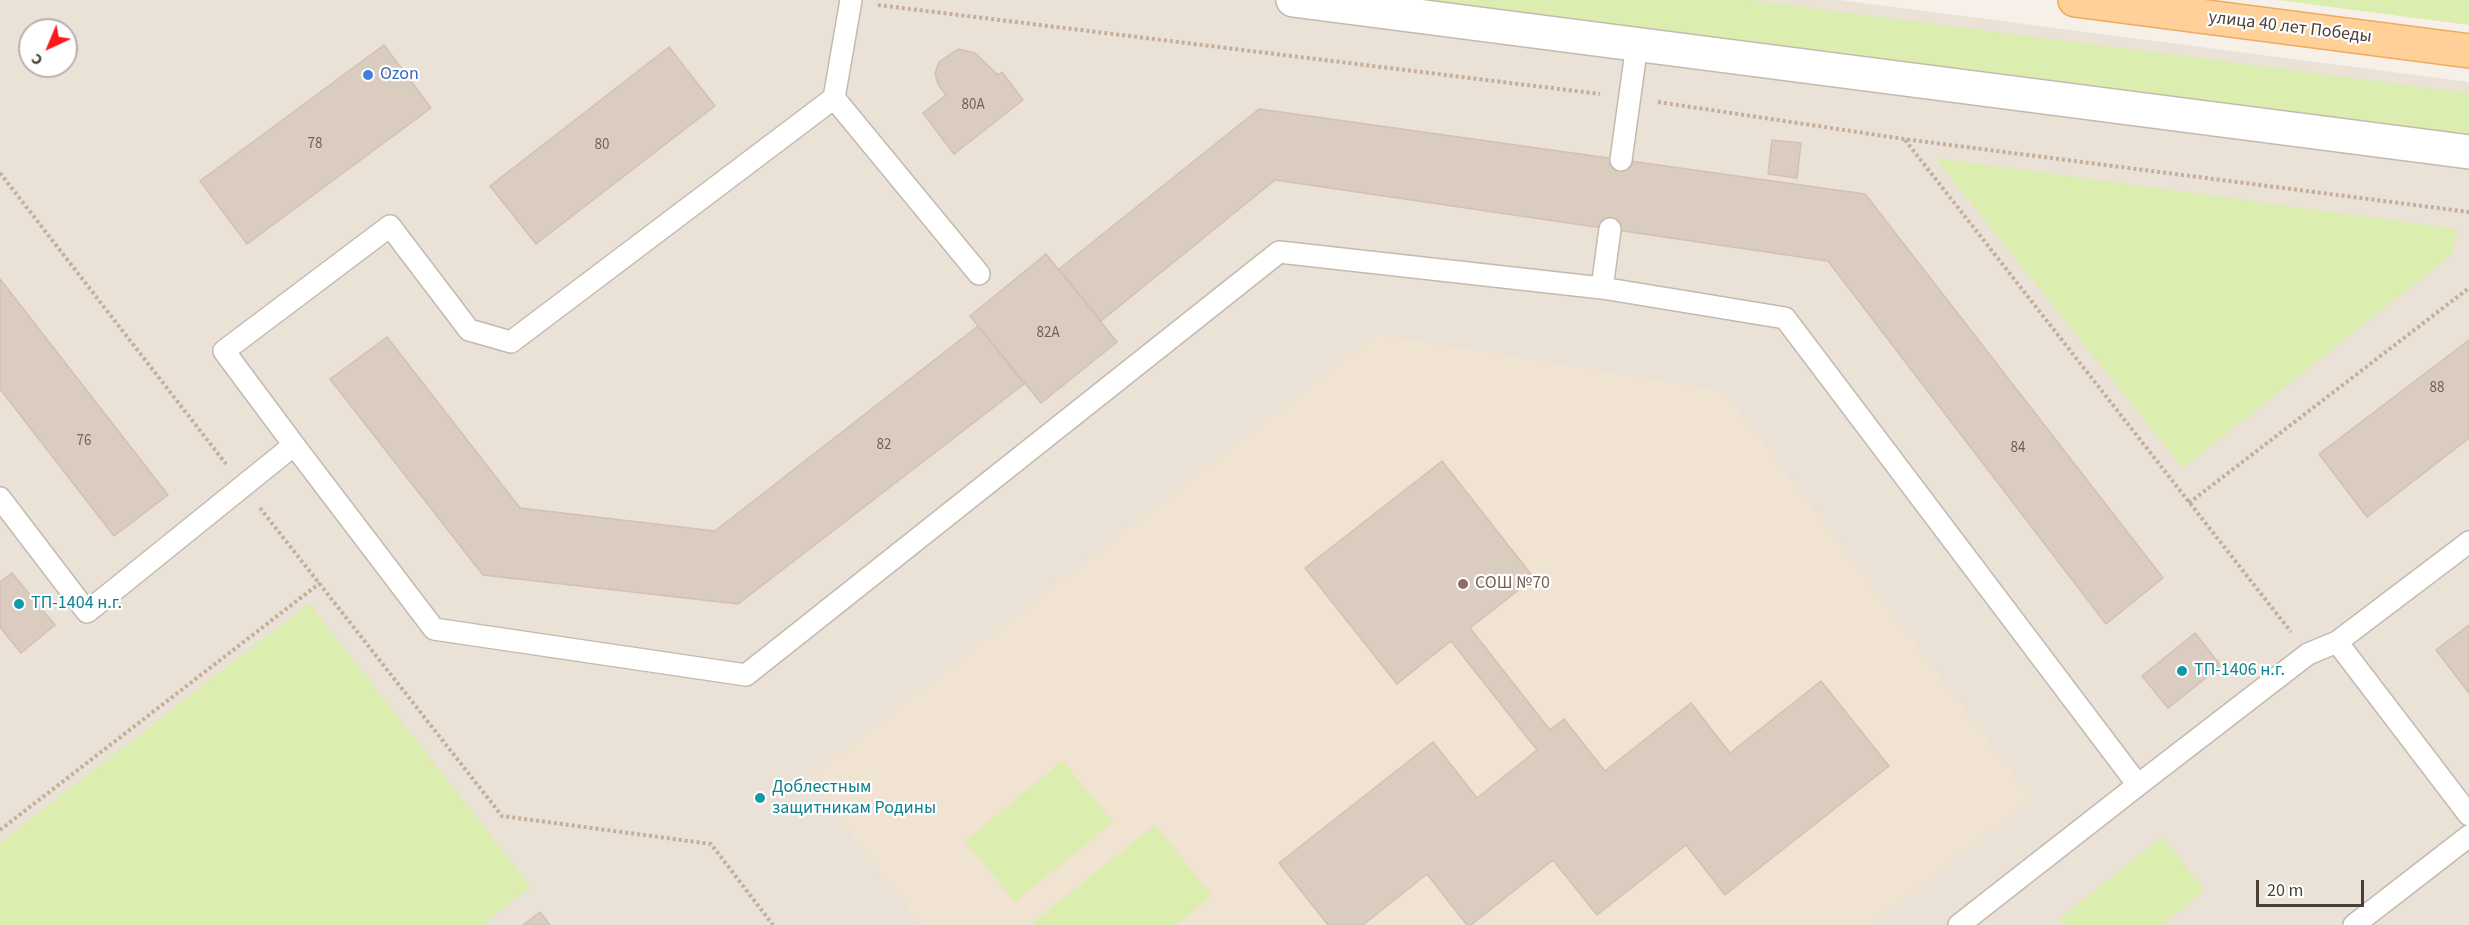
<!DOCTYPE html>
<meta charset="utf-8">
<style>
body{margin:0}
#map{position:relative;width:2469px;height:925px;overflow:hidden;background:#f6f0e9;font-family:"Source Sans 3",sans-serif}
canvas{display:block}
.north{position:absolute;left:18px;top:18px;width:60px;height:60px;box-sizing:border-box;background:#fff;border:2px solid #b7b2af;border-radius:50%;rotate:224deg;font-size:16px;font-weight:700;line-height:24px;text-align:center;color:#4a3f37}
.north::after{content:'';display:block;margin:auto;width:21px;height:27px;background:#ff171a;clip-path:polygon(50% 0,100% 100%,50% 72%,0 100%)}
.scale{position:absolute;left:2256px;top:880px;width:108px;height:27px;box-sizing:border-box;border:3px solid #4a3f37;border-top:0;padding-left:8px;font-size:18px;line-height:21px;white-space:nowrap;color:#4a3f37;-webkit-text-stroke:4px #fff;paint-order:stroke}
</style>
<div id="map">
<canvas width="2469" height="925"></canvas>
<div class="north">С</div>
<div class="scale">20 m</div>
</div>
<script>
const context = document.querySelector('canvas').getContext('2d');
context.lineJoin = 'round';
function fill(path, color) { context.fillStyle = color; context.fill(path, 'evenodd'); }
const poly = rows => new Path2D(rows.map(r => 'M' + r).join(''));
function stroke(path, color, width, dash) { context.strokeStyle = color; context.lineWidth = width; context.lineCap = dash ? 'butt' : 'round'; context.setLineDash(dash || []); context.stroke(path); }
function label(font, color, halo, rows, align = 'center') {
  context.font = font + ' "Source Sans 3",sans-serif'; context.lineWidth = 4.5; context.setLineDash([]); context.textBaseline = 'middle'; context.strokeStyle = halo; context.fillStyle = color; for (const [text, x, y, turn = 0] of rows) {
    context.save(); context.translate(x, y); context.rotate((+turn || 0) * Math.PI / 180); context.textAlign = isNaN(turn) ? turn : align; if (halo) context.strokeText(text, 0, 0); context.fillText(text, 0, 0); context.restore();
  }
}
fill(poly([
 [0,0,1840,0,2469,82,2469,925,0,925],
 [30,30,66,30,66,66,30,66]
]), '#eae1d7');
fill(poly([
 [1376,334,1725,391,2033,799,1871,925,921,925,807,778]
]), '#f0e3d2');
fill(poly([
 [1387,0,1749,0,2469,93,2469,140],
 [2278,0,2469,0,2469,25],
 [1936,159,1936,158,2457,229,2451,255,2183,468],
 [309,603,531,887,482,925,0,925,0,843],
 [1062,761,1113,822,1015,902,965,841],
 [1155,825,1212,896,1175,925,1035,925,1033,922],
 [2162,837,2205,890,2162,925,2065,925,2059,919]
]), '#dbedaf');
const building = poly([
 [384,45,431,108,247,244,200,181,384,45],
 [669,47,715,106,536,244,490,186,669,47],
 [958,49,975,53,998,75,1002,72,1023,100,954,154,923,113,946,95,938,84,935,73,939,62,958,49],
 [1259,109,1865,194,2163,578,2106,624,1828,261,1275,180,1101,321,1059,269,1259,109],
 [1772,140,1801,143,1797,178,1768,174,1772,140],
 [1046,254,1117,342,1041,403,970,316,1046,254],
 [0,279,168,495,114,536,0,389,0,279],
 [978,326,1024,384,738,604,483,575,330,379,387,337,520,508,715,531,978,326],
 [2469,340,2469,438,2367,517,2319,454,2469,340],
 [1442,461,1534,578,1470,628,1550,730,1564,719,1605,771,1691,703,1730,753,1821,681,1889,766,1725,895,1686,845,1597,915,1553,860,1471,925,1467,925,1427,874,1363,925,1328,925,1279,863,1433,742,1477,798,1537,750,1451,641,1397,684,1305,568,1442,461],
 [12,573,55,625,21,653,0,627,0,582,12,573],
 [2469,625,2469,693,2436,650,2469,625],
 [2195,633,2221,666,2168,708,2142,676,2195,633],
 [540,912,550,925,523,925,540,912]
]);
fill(building, '#dbccc0');
stroke(building, '#d4c0b0', 1.5);
const lane = poly([
 [834,98,979,274],
 [1621,160,1637,44],
 [1602,288,1610,229],
 [294,445,434,629,746,675,1279,252,1602,288,1785,318,2138,785,2308,654,2337,642,2469,542],
 [0,498,87,612,294,445,224,351,390,226,469,330,511,342,834,98,851,0],
 [2337,642,2469,815],
 [1959,925,2138,785],
 [2354,925,2469,836]
]);
const street = poly([
 [1293,0,2469,152]
]);
const primary = poly([
 [2075,0,2469,51]
]);
stroke(lane, '#c5b9ae', 24);
stroke(street, '#c5b9ae', 36);
stroke(primary, '#eeab5f', 36);
stroke(poly([
 [878,5,1600,94],
 [1658,102,1904,139,2469,212],
 [1905,140,2291,632],
 [0,173,226,464],
 [2189,503,2469,288],
 [260,508,502,816,711,844,773,925],
 [0,830,320,583]
]), '#c5af9b', 4, [3, 3]);
stroke(lane, '#fff', 21);
stroke(street, '#fff', 33);
stroke(primary, '#ffd199', 33);
for (const [x, y, r, color] of [
 [368,75,6,"#3f7fe0"],
 [1463,584,6,"#8d6e63"],
 [19,604,6,"#0f9aa8"],
 [2182,671,6,"#0f9aa8"],
 [760,798,6,"#0f9aa8"]
]) { const dot = new Path2D(); dot.arc(x, y, r, 0, 2 * Math.PI); context.fillStyle = color; context.fill(dot); stroke(dot, '#fff', 2); }
label('15px', '#6e6259', null, [
 ["80А",973,106],
 ["78",315,145],
 ["80",602,146],
 ["82А",1048,334],
 ["88",2437,389],
 ["76",84,442],
 ["82",884,446],
 ["84",2018,449]
]);
label('18px', '#4a3f37', '#fff', [
 ["улица 40 лет Победы",2290,28,7]
]);
label('18px', '#366cbe', '#fff', [
 ["Ozon",380,75]
], 'left');
label('18px', '#785e54', '#fff', [
 ["СОШ №70",1475,584]
], 'left');
label('18px', '#0d838f', '#fff', [
 ["ТП-1404 н.г.",31,604],
 ["ТП-1406 н.г.",2194,671],
 ["Доблестным",772,788],
 ["защитникам Родины",772,809]
], 'left');
</script>
